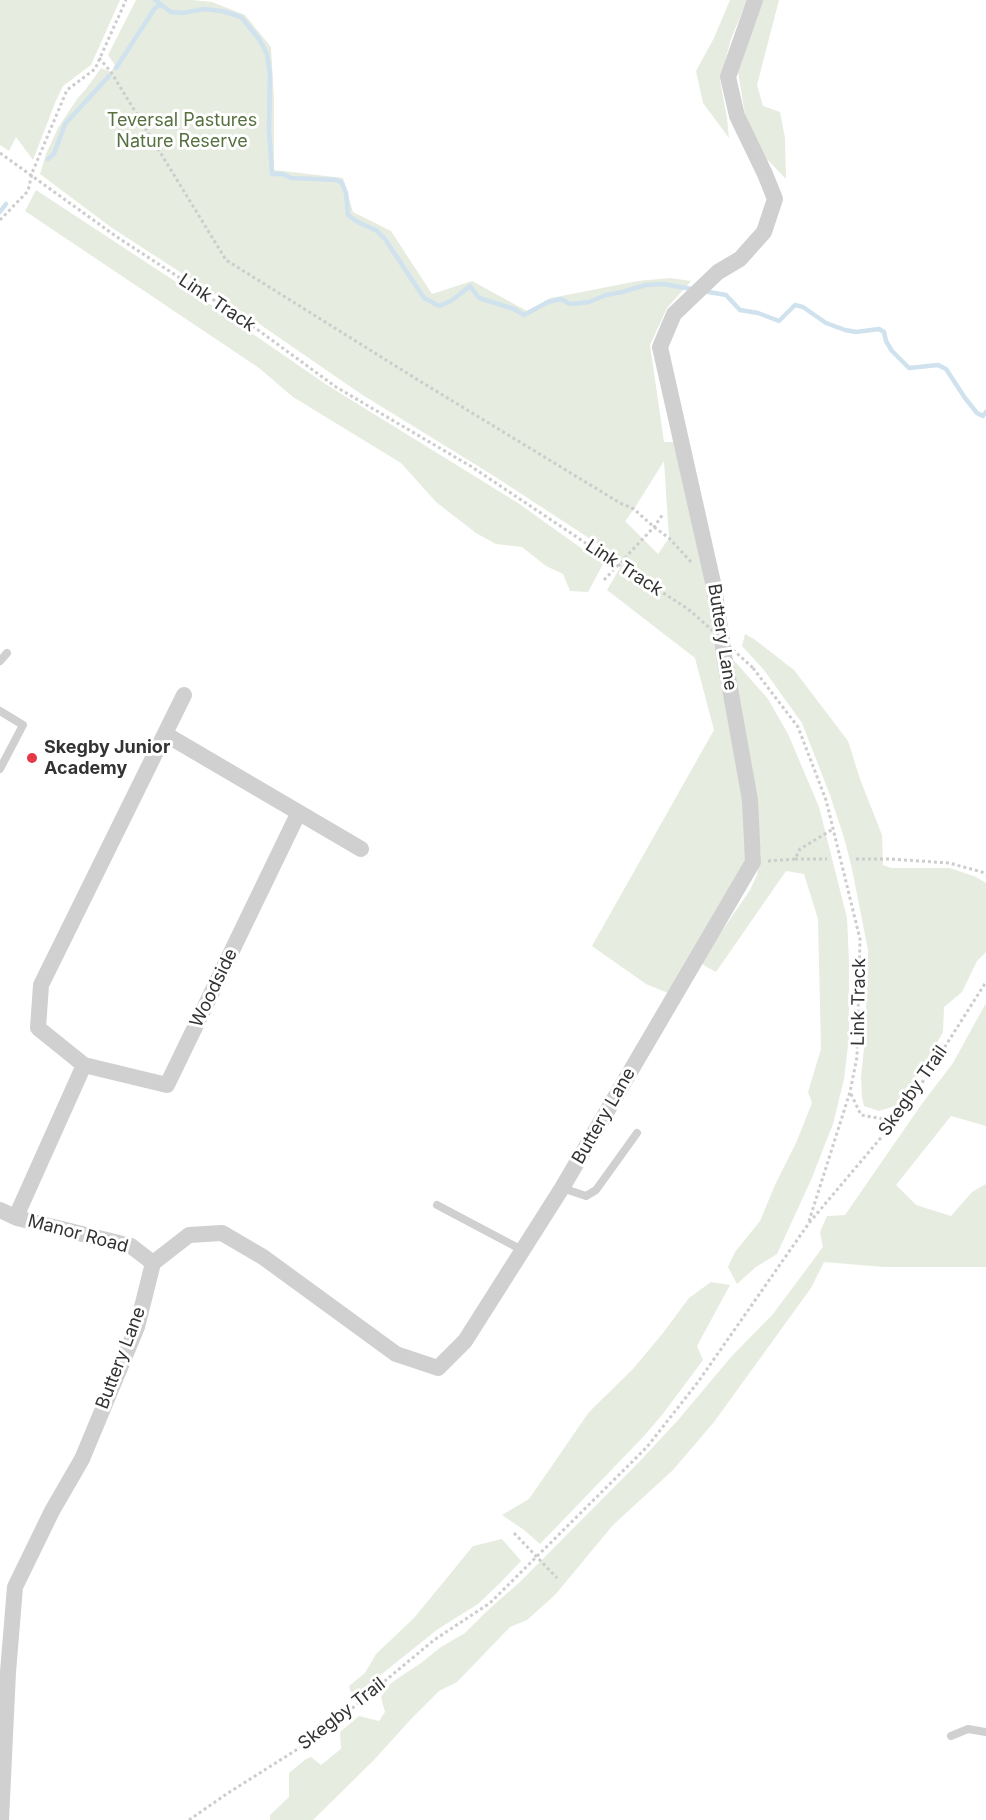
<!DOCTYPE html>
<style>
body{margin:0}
canvas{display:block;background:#fff}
</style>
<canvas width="986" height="1820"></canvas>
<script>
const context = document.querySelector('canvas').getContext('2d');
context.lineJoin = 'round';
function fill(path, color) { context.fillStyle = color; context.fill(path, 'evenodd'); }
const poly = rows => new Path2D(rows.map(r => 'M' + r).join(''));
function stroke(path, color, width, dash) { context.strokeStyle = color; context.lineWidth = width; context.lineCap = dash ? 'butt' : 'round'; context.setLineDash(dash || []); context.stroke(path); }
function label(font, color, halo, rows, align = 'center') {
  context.font = font + ' Inter,sans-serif'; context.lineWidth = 6; context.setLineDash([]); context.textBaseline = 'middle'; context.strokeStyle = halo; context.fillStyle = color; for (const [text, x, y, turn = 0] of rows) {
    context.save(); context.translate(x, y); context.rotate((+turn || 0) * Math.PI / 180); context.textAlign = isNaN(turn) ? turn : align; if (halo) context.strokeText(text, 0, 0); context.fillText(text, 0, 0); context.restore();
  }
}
fill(poly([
 [0,0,120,0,91,65,63,86,55,103,33,160,16,137,9,151,0,145],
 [136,0,192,0,212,2,245,15,271,47,274,100,274,170,343,178,353,212,391,231,432,294,472,281,527,311,551,298,638,281,670,278,691,281,667,308,650,345,664,442,674,442,711,597,712,637,719,664,746,802,748,862,668,993,646,984,592,946,714,730,695,658,607,590,624,561,494,476,361,394,242,312,112,228,40,174,46,154,58,128,77,99,86,89,101,68,111,72,115,65,108,55],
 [664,461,669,538,658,554,625,521,634,509],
 [730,0,747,0,731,39,720,80,727,118,729,138,703,103,696,71,714,38],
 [763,0,779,0,757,85,763,106,780,112,785,138,786,179,764,156,745,115,738,71],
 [36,190,205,301,327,385,518,503,595,558,603,564,588,592,570,591,563,574,546,566,522,547,496,544,476,533,436,502,401,463,293,397,259,368,25,211],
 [745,634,754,639,794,670,848,741,860,779,882,835,883,865,891,868,950,868,976,877,986,883,986,952,977,961,962,992,944,1007,943,1032,902,1104,879,1111,864,1106,862,1097,861,1077,865,1039,868,950,852,869,845,841,830,795,802,723,764,670,742,646],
 [731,657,768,699,788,734,819,807,847,918,849,961,849,1037,844,1079,833,1124,811,1180,777,1254,756,1267,737,1284,728,1267,735,1252,760,1221,775,1185,796,1143,812,1103,808,1092,821,1049,818,919,804,874,786,871,716,972,700,963,750,890,757,875,761,855],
 [986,1003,986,1126,951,1116,896,1185,916,1205,951,1216,972,1192,986,1184,986,1267,884,1267,824,1262,811,1288,714,1422,673,1470,613,1525,555,1595,527,1620,510,1627,457,1682,439,1691,411,1719,374,1760,313,1820,270,1820,270,1815,289,1797,289,1773,306,1759,311,1757,321,1765,341,1749,340,1732,359,1716,379,1721,385,1712,381,1697,391,1683,421,1663,441,1647,465,1633,488,1610,521,1581,641,1460,679,1419,731,1357,773,1314,823,1247,820,1232,827,1216,845,1215,921,1105,953,1063],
 [711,1282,730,1285,697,1346,703,1360,662,1415,644,1436,540,1544,524,1530,502,1515,529,1499,589,1412,632,1370,663,1333,689,1298],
 [502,1539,521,1561,499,1584,478,1604,438,1629,363,1689,351,1692,349,1686,365,1673,376,1654,414,1618,473,1546]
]), '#e6ecdf');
stroke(poly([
 [155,0,171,12,183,13,204,9,222,11,241,17,259,39,267,54,270,74,269,130,272,174,283,174,291,178,337,180,342,183,346,193,348,215,356,221,377,231,385,239,424,298,439,306,451,301,470,286,479,298,514,309,524,315,548,302,561,299,570,304,589,302,606,295,622,292,646,285,663,284,692,289],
 [116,68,155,8,161,5],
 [48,159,54,154,65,124,109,76],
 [0,212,6,204],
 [703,291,726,295,740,310,758,313,779,321,795,305,803,307,826,323,845,330,856,332,879,329,884,332,886,341,892,351,909,368,938,365,946,369,965,398,977,413,983,416,986,412]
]), '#cfe2ee', 4.5);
stroke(poly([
 [99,58,111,72,226,260,418,380,620,503,634,509,654,527,669,538,692,563],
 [0,153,117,237,243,319,336,387,472,467,608,558],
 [0,220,28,191,32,173,67,90,95,69,126,0],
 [628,570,688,609,702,621],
 [604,580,654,527,663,514],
 [753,668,798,727,826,800,860,939,857,1057,850,1092,809,1221],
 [795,859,827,859],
 [856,859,890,859,949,863,982,872,986,875],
 [768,861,795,859,800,849,833,829],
 [851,1094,861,1115,884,1119,904,1109],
 [189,1820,228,1793,320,1735,434,1640,490,1603,647,1447,698,1382,809,1223,906,1108,986,982]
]), '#cdcdcd', 3, [3, 3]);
stroke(poly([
 [0,661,7,653],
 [0,711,23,725,0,769],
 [562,1188,586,1196,596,1190,637,1133],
 [437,1205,522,1250],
 [951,1736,968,1729,986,1732]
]), '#d0d0d0', 8);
stroke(poly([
 [184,695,41,985,38,1028,84,1065,167,1085,298,814],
 [165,734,361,849],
 [0,1210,17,1218,131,1246,153,1263],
 [17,1218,19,1210,84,1065],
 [1,1820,8,1672,15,1587,52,1511,82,1459,137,1327,153,1263,189,1235,222,1233,263,1257,396,1354,438,1368,465,1341,562,1188,753,862,750,800,724,655,714,587,660,347,674,314,718,272,740,259,764,232,775,199,765,174,737,116,728,77,755,0]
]), '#d0d0d0', 16);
stroke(poly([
 [608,558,628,570],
 [702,621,753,668],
 [514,1533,557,1578]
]), '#cdcdcd', 3, [3, 3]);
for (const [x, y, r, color] of [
 [32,758,6,"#e63946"]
]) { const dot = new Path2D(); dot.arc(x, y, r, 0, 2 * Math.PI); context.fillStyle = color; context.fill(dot); stroke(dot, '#fff', 2); }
label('18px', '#56703f', '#fff', [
 ["Teversal Pastures",182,121],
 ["Nature Reserve",182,142]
]);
label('18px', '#333', '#fff', [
 ["Link Track",217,303,34],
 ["Link Track",624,568,33],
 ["Buttery Lane",722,637,81],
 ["Woodside",214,988,-64],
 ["Link Track",859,1002,-89],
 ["Skegby Trail",913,1091,-55],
 ["Buttery Lane",604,1116,-60],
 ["Manor Road",78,1234,15],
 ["Buttery Lane",121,1358,-69],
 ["Skegby Trail",342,1714,-38]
]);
label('bold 18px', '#333', '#fff', [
 ["Skegby Junior",44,748],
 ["Academy",44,769]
], 'left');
</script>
